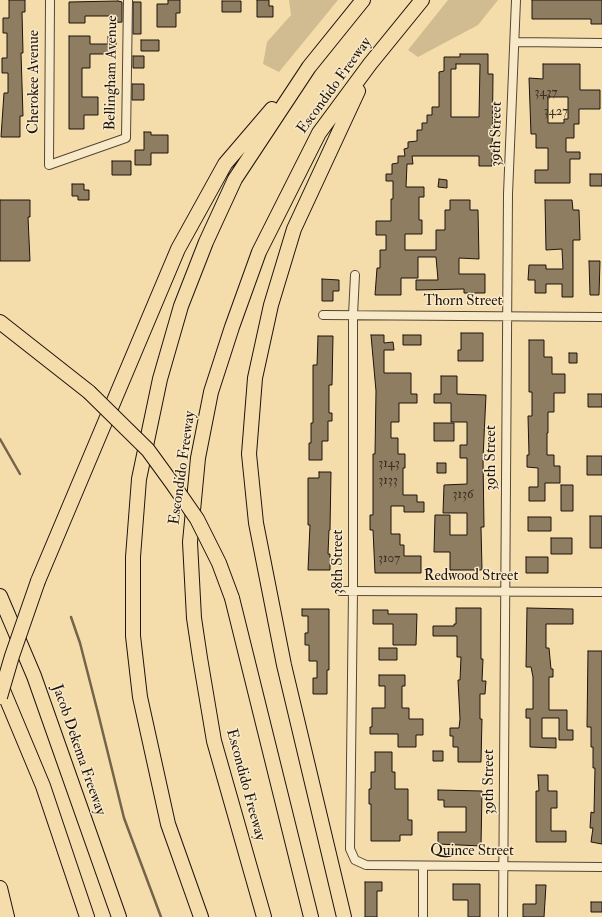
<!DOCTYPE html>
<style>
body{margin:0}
canvas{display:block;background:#f5ddab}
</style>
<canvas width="602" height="917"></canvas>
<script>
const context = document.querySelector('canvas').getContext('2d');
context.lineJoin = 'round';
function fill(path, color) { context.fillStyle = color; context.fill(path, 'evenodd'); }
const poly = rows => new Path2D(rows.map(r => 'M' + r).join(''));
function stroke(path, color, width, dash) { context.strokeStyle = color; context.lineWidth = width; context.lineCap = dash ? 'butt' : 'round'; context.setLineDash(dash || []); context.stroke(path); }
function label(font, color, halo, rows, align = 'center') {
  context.font = font + ' "IM FELL Double Pica",serif'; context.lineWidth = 3; context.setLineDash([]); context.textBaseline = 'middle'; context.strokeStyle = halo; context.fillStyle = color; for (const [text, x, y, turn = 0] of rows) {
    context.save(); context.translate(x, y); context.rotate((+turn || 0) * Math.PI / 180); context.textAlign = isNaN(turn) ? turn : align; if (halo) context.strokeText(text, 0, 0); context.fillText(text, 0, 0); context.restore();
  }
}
fill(poly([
 [289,0,338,0,279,72,263,64,267,42,291,15],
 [448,0,498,0,478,25,418,57,408,50]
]), '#d1bb90');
stroke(poly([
 [0,439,20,474],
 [71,617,80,643,98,713,124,818,161,917]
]), '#74644c', 2.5);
const building = poly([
 [9,0,25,0,25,12,22,12,23,53,21,53,23,116,20,116,20,137,1,137,4,93,8,93,8,73,2,73,2,58,7,58,7,33,3,33,3,18,9,18,9,0],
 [168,0,180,0,180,13,176,13,176,27,157,27,157,4,168,4,168,0],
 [257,0,269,0,269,6,273,6,273,17,257,17,257,0],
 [532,0,602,0,602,24,591,24,591,19,532,19,532,0],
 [118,1,122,2,122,22,110,23,110,16,85,16,85,23,69,23,69,2,118,1],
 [222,1,241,1,241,12,222,12,222,1],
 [133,2,141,2,141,34,133,34,133,2],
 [69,36,90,36,90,44,108,44,108,36,116,36,116,54,90,54,90,68,82,68,82,97,98,97,98,115,84,115,84,129,69,129,69,36],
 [141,40,159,40,159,51,141,51,141,40],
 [460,54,488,54,488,74,493,74,492,166,479,166,479,156,412,156,413,164,407,164,406,187,424,187,424,197,419,197,419,220,422,220,422,234,405,234,405,250,436,250,436,230,445,230,445,210,450,210,450,200,470,200,470,210,478,210,479,259,459,258,459,274,485,274,485,293,464,293,464,289,416,290,416,280,438,280,436,257,418,257,418,278,401,278,401,295,375,295,377,268,380,268,380,250,386,250,386,235,376,235,376,221,391,221,391,199,393,199,393,181,386,181,386,174,392,174,392,164,398,163,398,156,405,156,404,149,408,148,408,142,417,141,417,130,422,130,422,123,427,123,427,115,432,115,432,107,439,107,439,72,444,71,444,57,460,57,460,54],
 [456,64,480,64,479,117,451,117,451,69,456,69,456,64],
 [133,56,144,56,144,68,133,68,133,56],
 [543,64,580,64,580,90,600,90,600,109,579,109,579,124,574,124,574,138,566,138,566,152,580,152,580,159,570,159,570,183,535,183,535,170,548,170,548,148,536,148,536,134,531,134,529,78,543,79,543,64],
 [548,97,568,97,568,119,564,119,564,123,548,123,548,97],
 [132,84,144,84,144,100,132,100,132,84],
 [144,132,151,132,151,135,168,135,168,153,151,153,151,165,135,165,135,150,144,150,144,132],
 [112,161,131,161,131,175,112,175,112,161],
 [590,174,602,174,602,186,590,186,590,174],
 [439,179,447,180,447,188,438,187,439,179],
 [72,184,84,184,84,190,89,190,89,200,78,200,78,196,72,196,72,184],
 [0,200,30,200,30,217,28,217,30,261,0,261,0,200],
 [545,200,572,200,573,210,579,210,580,240,573,240,573,297,562,297,562,284,546,284,546,293,535,293,535,280,528,280,529,265,546,265,546,269,563,269,562,249,546,250,545,200],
 [589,261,600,261,599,295,590,295,589,261],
 [322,279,339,280,339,291,333,291,333,301,322,301,322,279],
 [461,333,483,333,483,361,458,361,458,350,461,350,461,333],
 [371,335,384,335,384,343,393,342,394,350,384,350,384,373,411,373,411,394,417,394,417,403,399,403,399,422,391,422,391,438,398,438,398,454,405,454,405,468,403,468,403,495,417,495,417,502,424,502,424,512,404,512,404,506,391,506,391,534,400,534,400,545,404,545,404,556,421,556,421,573,375,573,373,530,370,530,370,515,373,515,373,454,375,454,376,391,371,335],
 [403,335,421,335,421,345,403,345,403,335],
 [318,336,333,336,332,385,329,385,329,413,332,413,332,421,328,421,328,441,322,441,322,460,309,460,309,443,311,443,311,423,313,423,313,365,317,365,318,336],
 [529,340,544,340,544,357,552,357,552,374,565,374,565,393,554,393,554,412,548,412,548,433,547,433,547,455,554,455,554,466,560,466,560,483,545,483,545,501,529,501,529,487,538,487,538,468,527,467,527,455,529,455,528,416,532,416,532,392,529,392,529,340],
 [569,353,577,353,577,363,569,363,569,353],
 [441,376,457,376,457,394,486,395,483,458,484,527,481,527,482,570,450,570,450,552,434,552,435,515,450,515,450,535,467,535,467,513,443,513,444,485,467,484,467,458,460,458,460,445,467,445,467,422,451,422,451,403,434,403,434,394,441,394,441,376],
 [588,394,602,394,602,407,588,407,588,394],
 [434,423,454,423,454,441,434,441,434,423],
 [587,456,602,456,602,475,587,475,587,456],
 [437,463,446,463,446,473,437,473,437,463],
 [319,472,331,472,330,530,329,530,328,554,330,554,330,570,308,570,310,525,308,525,308,478,319,478,319,472],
 [561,485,573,485,573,511,561,511,561,485],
 [590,516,602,516,602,548,590,548,590,516],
 [528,517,551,517,551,531,528,531,528,517],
 [551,538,572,538,572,554,551,554,551,538],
 [526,557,548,557,548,573,526,573,526,557],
 [456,608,481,608,481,659,483,659,482,681,486,681,485,694,480,694,480,719,482,719,481,762,458,762,458,747,453,747,453,736,450,736,450,728,459,728,460,719,458,680,460,680,461,657,457,657,457,636,433,636,433,626,454,626,454,624,456,624,456,608],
 [527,608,573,609,573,624,546,624,546,648,549,648,551,669,553,669,553,677,549,677,549,710,567,710,567,730,573,730,573,740,559,740,559,718,542,718,542,738,556,738,556,748,530,747,530,718,526,718,526,709,533,709,533,677,531,667,526,667,527,608],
 [302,609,329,609,329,670,327,670,327,694,313,694,313,678,317,678,317,661,309,661,309,645,305,645,305,633,308,633,308,616,302,616,302,609],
 [373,610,388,610,388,614,417,614,416,645,393,645,393,624,373,624,373,610],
 [379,648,397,648,397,660,379,660,379,648],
 [588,651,602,651,602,844,591,842,593,828,590,828,591,812,594,813,595,768,593,768,593,747,591,747,591,727,587,727,588,651],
 [379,675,405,675,405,686,402,686,402,708,409,708,409,719,423,719,423,735,416,735,416,747,398,747,398,734,370,734,370,727,372,727,372,708,385,708,385,686,379,686,379,675],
 [433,751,443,751,443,761,433,761,433,751],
 [375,752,392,752,392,772,395,772,395,789,408,789,408,820,412,820,412,835,400,835,400,841,371,841,371,804,369,804,369,789,371,789,371,772,375,772,375,752],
 [538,775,548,775,548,791,557,791,557,808,551,808,551,831,566,831,566,842,536,842,536,791,539,791,538,775],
 [438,790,482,791,481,846,438,844,438,832,466,832,466,807,444,807,444,800,438,800,438,790],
 [365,882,382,882,382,891,377,891,377,917,365,917,365,882],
 [453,884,480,884,480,917,468,917,468,900,453,900,453,884],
 [536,885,546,885,544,917,523,917,523,904,536,904,536,885],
 [591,902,602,902,602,912,591,912,591,902]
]);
fill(building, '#8e7d60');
stroke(building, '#1f140e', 1);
const street = poly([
 [50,0,49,165,126,138,128,0],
 [516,42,602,43],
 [355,275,353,315,353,591,350,849,355,860,366,865,602,867],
 [323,315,602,317],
 [340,591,602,592],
 [423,917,423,866],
 [503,917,508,194,516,0]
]);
const highway = poly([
 [0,322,89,392],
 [38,581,178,249,225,164,272,109],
 [0,596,34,676,119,917],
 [232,598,311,917],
 [0,683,43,786,87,917],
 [0,888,7,917],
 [201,917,168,824,140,697,133,636,133,557,139,479,160,379,181,306,206,242,235,179,309,67,363,0],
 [264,917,214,741,200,658,194,618,190,542,198,458,211,392,232,327,259,252,319,133,370,64,422,0],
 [344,917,284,665,256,523,249,454,255,378,271,305,294,229,358,91]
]);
stroke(street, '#544635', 10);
stroke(highway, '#1f140e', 16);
stroke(street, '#f8e9c8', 8);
stroke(highway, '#f5ddab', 14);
const highwayBridge = poly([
 [89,392,148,450,172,483,197,519,219,563,232,598],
 [0,697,12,656,38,581]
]);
stroke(highwayBridge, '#1f140e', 16, []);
stroke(highwayBridge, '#f5ddab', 14);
label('13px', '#3b2e22', null, [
 ["3437",546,93],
 ["3427",556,112],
 ["3143",389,464],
 ["3133",388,481],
 ["3136",463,495],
 ["3107",389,559]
]);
label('15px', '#1f140e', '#f8e9c8', [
 ["Bellingham Avenue",112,73,-89],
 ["Cherokee Avenue",35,82,-90],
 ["Escondido Freeway",335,86,-54],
 ["39th Street",497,134,-89],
 ["Thorn Street",463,302],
 ["39th Street",492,458,-90],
 ["Escondido Freeway",183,468,-82],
 ["38th Street",339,562,-90],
 ["Redwood Street",471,577],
 ["Jacob Dekema Freeway",78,750,71],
 ["39th Street",490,782,-90],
 ["Escondido Freeway",245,785,75],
 ["Quince Street",472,852]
]);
</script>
